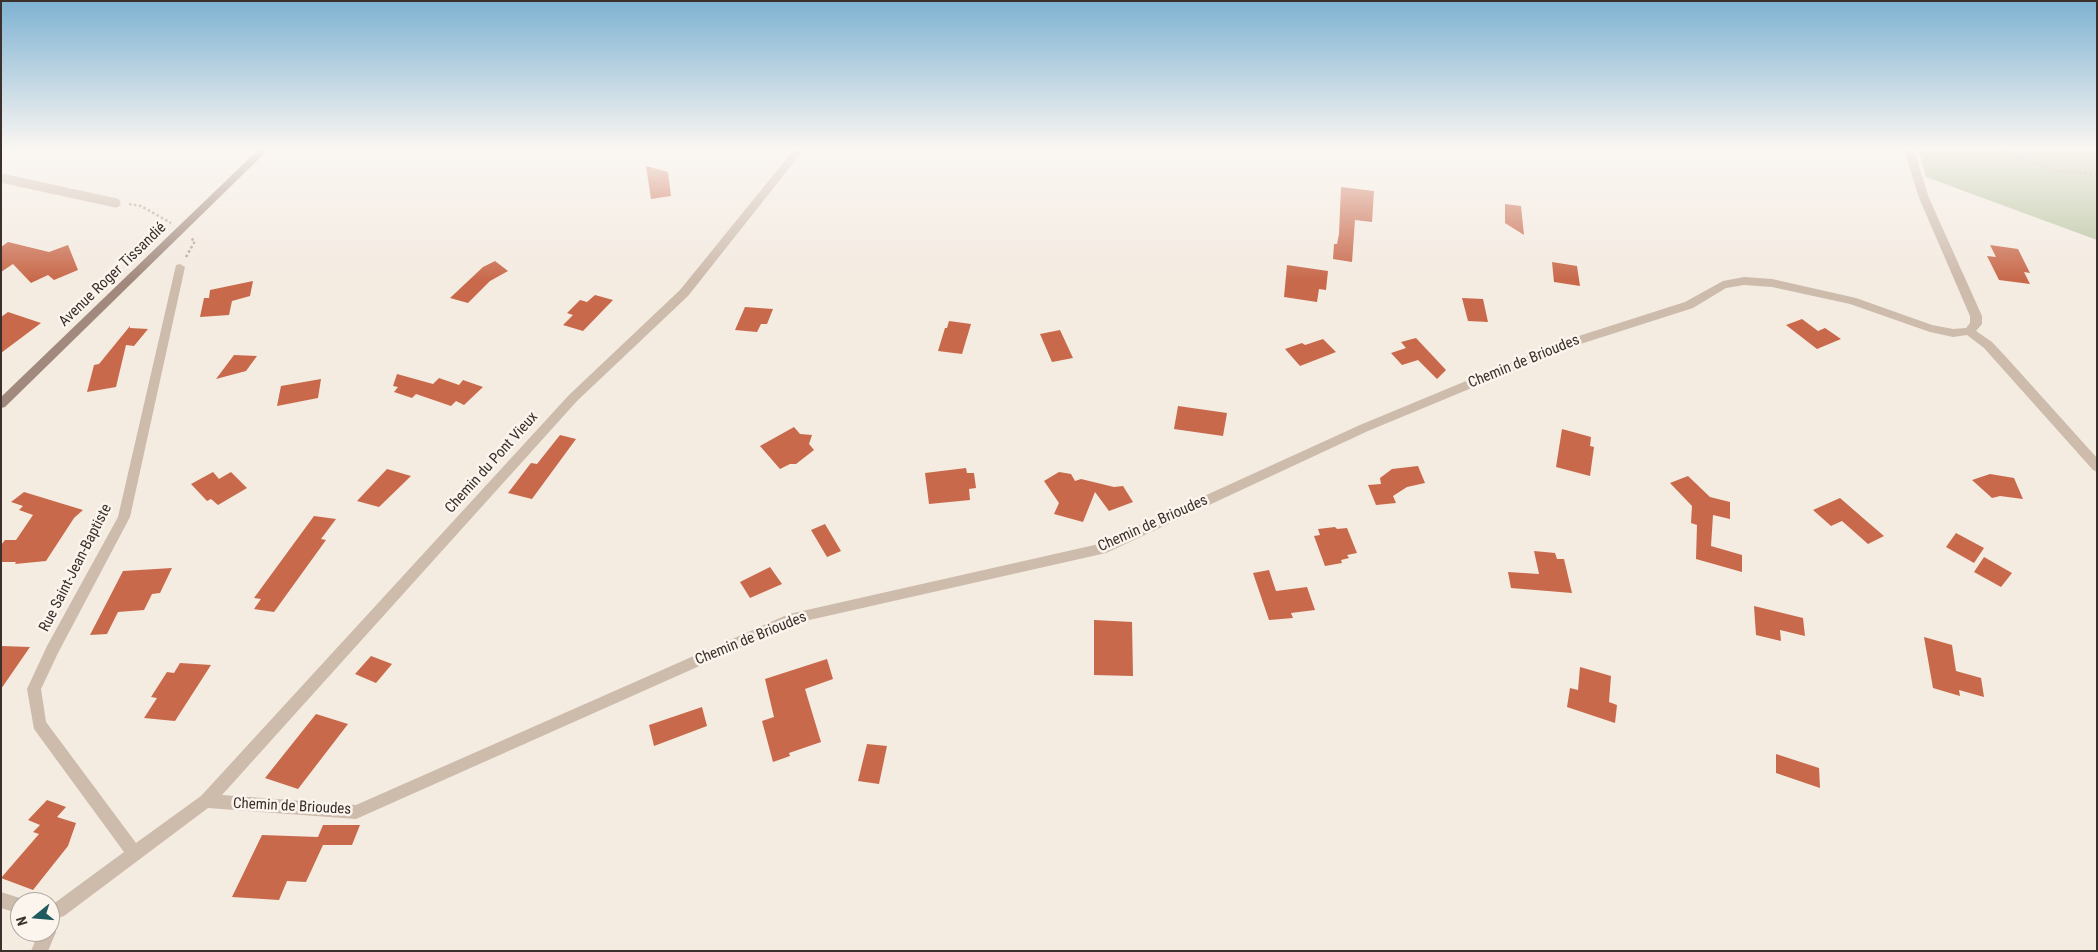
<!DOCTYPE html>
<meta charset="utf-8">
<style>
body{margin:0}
#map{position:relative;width:2098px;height:952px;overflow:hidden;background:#f4ebe1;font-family:"Roboto Condensed",sans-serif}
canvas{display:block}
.frame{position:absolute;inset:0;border:2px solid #3b302b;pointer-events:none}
.north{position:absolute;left:10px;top:892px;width:50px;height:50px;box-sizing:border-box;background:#fbf5ee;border:1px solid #aea6a0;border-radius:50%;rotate:253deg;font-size:14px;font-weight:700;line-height:20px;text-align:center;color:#3b302b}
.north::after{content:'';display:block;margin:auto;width:18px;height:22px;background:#1f5a5e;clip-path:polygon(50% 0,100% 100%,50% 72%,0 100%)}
</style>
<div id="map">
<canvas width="2098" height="952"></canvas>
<div class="frame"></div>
<div class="north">N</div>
</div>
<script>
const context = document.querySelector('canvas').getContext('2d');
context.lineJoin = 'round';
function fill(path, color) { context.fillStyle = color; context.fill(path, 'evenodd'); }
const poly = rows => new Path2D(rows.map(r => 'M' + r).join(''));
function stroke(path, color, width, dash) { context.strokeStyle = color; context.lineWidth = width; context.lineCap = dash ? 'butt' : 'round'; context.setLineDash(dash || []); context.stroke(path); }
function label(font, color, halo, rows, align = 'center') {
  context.font = font + ' "Roboto Condensed",sans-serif'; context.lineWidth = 5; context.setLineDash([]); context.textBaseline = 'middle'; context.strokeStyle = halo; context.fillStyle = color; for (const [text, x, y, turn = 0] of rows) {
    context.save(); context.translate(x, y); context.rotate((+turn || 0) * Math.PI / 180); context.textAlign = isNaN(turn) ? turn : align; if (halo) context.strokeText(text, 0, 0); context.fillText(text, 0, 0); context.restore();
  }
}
fill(poly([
 [1918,147,2097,147,2097,240,1926,177]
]), '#b8c4a0');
fill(poly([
 [646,166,668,172,671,196,651,199],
 [1341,187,1374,191,1372,222,1355,220,1352,262,1333,259,1334,244,1337,244,1339,234],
 [1505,204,1521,206,1524,235,1505,223],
 [8,242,49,252,68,245,78,270,54,280,48,275,31,283,13,264,1,272,1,247],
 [1990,245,2018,249,2030,273,2024,272,2030,284,1999,280,1987,256,1996,257],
 [495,261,508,271,490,281,468,303,450,298,483,267],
 [1552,262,1577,266,1580,286,1554,282],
 [1287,265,1328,271,1326,290,1319,289,1317,302,1284,297],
 [253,281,250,296,232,301,229,315,200,317,204,298,209,298,210,290],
 [595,295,613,300,583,331,563,325,573,315,567,313,580,300,587,302],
 [1462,298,1483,299,1488,322,1468,321],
 [745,307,773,309,767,324,761,324,757,332,735,330],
 [8,312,41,323,1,353,1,317],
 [1802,319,1818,331,1825,328,1841,339,1817,349,1786,325],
 [949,321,971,324,962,354,938,351,945,328,947,328],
 [130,326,130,328,148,329,134,346,126,345,116,387,87,392,94,365,99,364],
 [1060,330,1073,358,1052,362,1040,334],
 [1416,338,1446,370,1437,379,1418,360,1402,365,1391,353,1406,348,1401,342],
 [1323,339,1336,352,1300,366,1285,349,1302,343,1305,345],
 [234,355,257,356,246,371,216,379],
 [397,374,433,384,439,378,459,385,463,380,483,387,464,405,456,401,451,406,416,394,412,398,394,392,398,387,393,386],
 [321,379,318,398,277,406,281,386],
 [1178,406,1227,413,1223,436,1174,429],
 [794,427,800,434,812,435,809,444,814,450,796,464,790,464,780,469,760,446],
 [1562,429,1591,437,1590,446,1594,447,1590,476,1556,467],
 [560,435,576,439,532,499,508,493,531,463,537,464],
 [1418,466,1425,483,1407,487,1393,496,1396,503,1376,505,1368,485,1381,484,1380,478,1392,469],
 [966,468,967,473,974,473,976,488,969,489,970,500,929,504,925,473],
 [387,469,411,476,379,507,357,501],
 [213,472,219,479,231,472,247,488,218,505,211,499,207,501,191,484],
 [1059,472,1071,474,1075,481,1081,479,1114,487,1123,486,1133,502,1109,511,1095,492,1083,522,1054,514,1059,503,1044,481],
 [1990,474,2014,478,2023,499,2000,496,1992,498,1972,480],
 [1688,476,1710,497,1730,502,1730,519,1713,515,1711,546,1742,555,1742,572,1696,559,1697,525,1691,523,1692,506,1670,483],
 [24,492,83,510,74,518,46,561,15,564,16,562,1,562,1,545,5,540,16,540,33,515,19,510,23,506,11,502],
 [1840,498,1863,518,1884,536,1868,544,1842,521,1831,526,1813,510],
 [314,516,336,519,321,539,326,540,274,612,254,609,261,599,254,598],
 [825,524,841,551,827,557,811,530],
 [1335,527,1337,529,1347,528,1357,553,1347,555,1349,558,1341,560,1342,563,1325,566,1314,536,1320,535,1318,529],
 [1956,533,1984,548,1974,563,1946,547],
 [1534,551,1555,553,1557,559,1564,559,1572,593,1511,588,1508,572,1539,574],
 [1984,557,2012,573,2001,587,1974,572],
 [770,567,782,584,750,598,740,582],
 [172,568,160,593,152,594,144,610,118,612,107,634,90,635,123,571],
 [1269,570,1276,591,1307,587,1315,610,1291,613,1293,618,1269,620,1253,573],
 [1754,606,1803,618,1805,636,1780,630,1781,641,1756,635],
 [1094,620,1132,622,1133,676,1094,675],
 [1924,637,1952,645,1956,671,1981,678,1984,697,1959,690,1960,696,1933,688],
 [1,646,30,647,1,689],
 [371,656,392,664,376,683,355,674],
 [827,659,833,679,805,689,821,742,789,753,790,756,773,762,762,721,774,717,765,679],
 [180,663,211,665,175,721,144,718,157,698,151,697,167,672,174,673],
 [1580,667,1611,676,1609,702,1617,705,1615,723,1567,707,1570,688,1578,690],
 [702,707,707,726,654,746,649,725],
 [316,714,348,724,298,789,265,778],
 [867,744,887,746,879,784,858,781],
 [1776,754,1819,768,1820,788,1776,773],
 [47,800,66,807,57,817,76,823,68,846,33,890,1,878,39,834,33,832,40,825,28,820],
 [323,825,360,825,352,845,323,845,306,882,287,881,279,900,232,897,262,835,318,837]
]), '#c8694b');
stroke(poly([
 [1994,147,2022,160,2054,170,2097,175],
 [129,204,141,206,171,223],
 [186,257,195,241,190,238]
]), '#b9a596', 2.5, [2.5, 2.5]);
stroke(poly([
 [1,178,116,203]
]), '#cdbbac', 9);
fill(poly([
 [796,147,806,147,688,296,577,401,222,795,356,805,789,614,1099,544,1360,425,1560,342,1685,302,1723,281,1744,277,1772,279,1856,298,1932,325,1953,329,1966,328,1970,323,1970,316,1919,198,1903,147,1913,147,1929,198,1982,316,1982,324,1976,331,1992,342,2007,358,2097,458,2097,472,2093,470,1984,348,1967,335,1953,337,1930,332,1850,304,1772,287,1744,285,1726,288,1693,308,1568,348,1368,431,1106,553,796,623,356,819,208,808,64,916,58,918,50,917,50,902,47,902,56,902,124,852,34,729,27,689,47,646,118,517,176,265,180,264,185,267,130,517,58,653,41,689,46,722,136,843,201,796,569,395,680,290,796,147],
 [1,892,26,900,27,902,20,902,20,914,1,908,1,892],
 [50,925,54,926,56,932,48,951,31,951,39,932,50,932,50,925]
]), '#cdbbac');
fill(poly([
 [261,147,271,147,5,407,1,408,1,397,261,147]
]), '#a18a7d');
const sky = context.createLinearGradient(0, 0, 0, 280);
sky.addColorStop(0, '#7eb2d2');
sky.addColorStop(0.53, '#faf6f2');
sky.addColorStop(1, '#faf6f200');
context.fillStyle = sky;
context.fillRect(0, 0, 2098, 280);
label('15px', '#3b302b', '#fbf5ee', [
 ["Avenue Roger Tissandié",113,275,-44],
 ["Chemin de Brioudes",1524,362,-22],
 ["Chemin du Pont Vieux",492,463,-48],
 ["Chemin de Brioudes",1153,524,-24],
 ["Rue Saint-Jean-Baptiste",76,568,-63],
 ["Chemin de Brioudes",751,639,-22],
 ["Chemin de Brioudes",292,807,3]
]);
</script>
